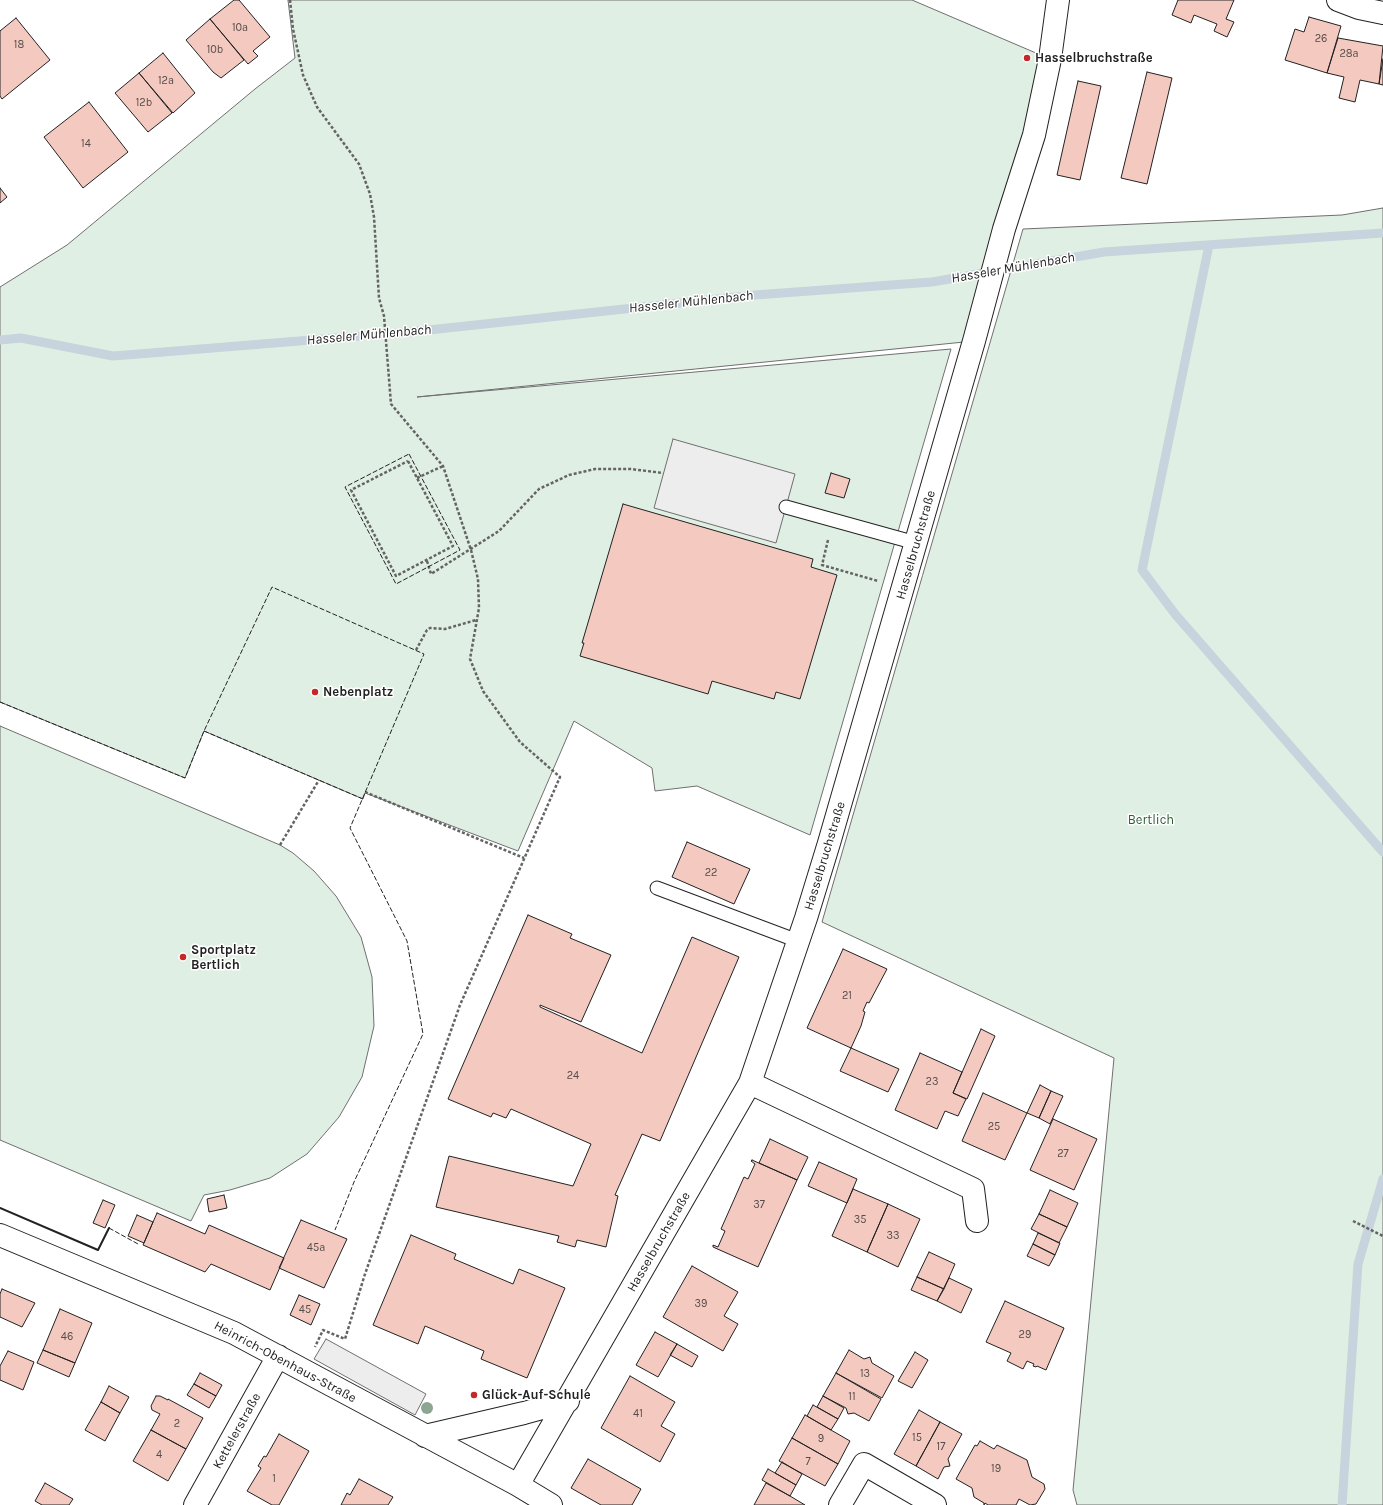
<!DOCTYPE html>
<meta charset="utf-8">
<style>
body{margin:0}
canvas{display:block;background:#fff}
</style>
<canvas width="1383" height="1505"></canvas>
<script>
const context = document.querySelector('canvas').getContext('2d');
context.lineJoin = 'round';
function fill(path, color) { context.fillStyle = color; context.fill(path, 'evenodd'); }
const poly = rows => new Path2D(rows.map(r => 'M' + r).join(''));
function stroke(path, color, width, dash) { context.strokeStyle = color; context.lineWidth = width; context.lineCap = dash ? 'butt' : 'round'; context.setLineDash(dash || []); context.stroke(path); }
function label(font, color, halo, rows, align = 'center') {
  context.font = font + ' Karla,sans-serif'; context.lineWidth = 3; context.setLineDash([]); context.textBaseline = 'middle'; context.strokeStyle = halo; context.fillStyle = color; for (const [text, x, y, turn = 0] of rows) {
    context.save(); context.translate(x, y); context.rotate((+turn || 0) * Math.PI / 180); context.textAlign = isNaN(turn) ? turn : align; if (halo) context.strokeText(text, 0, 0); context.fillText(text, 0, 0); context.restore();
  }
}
const green = poly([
 [288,0,912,0,1050,59,974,341,417,397,951,349,810,835,697,786,655,791,652,768,574,721,518,851,365,793,363,799,204,731,185,778,0,702,0,287,67,245,255,89,295,58,288,0],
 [1383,208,1383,1505,1077,1505,1073,1490,1114,1058,822,922,1023,229,1342,215,1383,208],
 [0,726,280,845,293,853,314,871,336,896,361,937,372,977,374,1026,362,1077,339,1117,307,1154,270,1178,230,1190,204,1195,191,1221,0,1140,0,726]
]);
fill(green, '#e0efe3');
stroke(green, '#6f6f6f', 1);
const parking = poly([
 [673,439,795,474,776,543,654,508,673,439],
 [326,1339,426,1394,415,1415,314,1359,326,1339]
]);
fill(parking, '#ededed');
stroke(parking, '#6f6f6f', 1);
stroke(poly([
 [1209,245,1142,570,1175,614,1383,852],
 [0,340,21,338,113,356,151,353,410,332,755,295,932,282,1104,252,1383,233],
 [1342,1505,1358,1264,1383,1179]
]), '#c7d3dd', 9);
const building = poly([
 [234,0,239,0,270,37,253,51,258,56,248,64,210,19,234,0],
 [1178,0,1234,0,1226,19,1234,22,1227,37,1214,31,1217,24,1194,15,1191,23,1172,15,1178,0],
 [1309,17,1341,26,1327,73,1285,60,1295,29,1304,32,1309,17],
 [16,18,50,60,2,99,0,96,0,31,16,18],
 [210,19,244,60,221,78,213,72,186,40,210,19],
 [1338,38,1383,46,1379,84,1360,80,1355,102,1339,98,1344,77,1327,73,1338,38],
 [163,53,195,93,173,113,139,73,163,53],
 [1383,59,1383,85,1379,84,1383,59],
 [1147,72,1172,78,1147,184,1121,178,1147,72],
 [139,73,172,113,148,132,115,93,139,73],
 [1078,81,1101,86,1080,180,1057,175,1078,81],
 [89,102,128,152,83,188,44,137,89,102],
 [0,188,7,197,0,203,0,188],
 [831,473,850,479,844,498,825,493,831,473],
 [623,504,813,559,811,567,837,575,800,699,776,692,774,699,712,681,708,694,580,656,584,643,582,643,623,504],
 [687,842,750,869,734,904,672,877,687,842],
 [528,915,572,934,570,938,611,955,581,1022,540,1005,540,1007,642,1053,692,937,739,957,660,1141,642,1134,615,1195,618,1196,606,1247,577,1240,575,1247,557,1242,559,1236,436,1207,449,1156,573,1186,591,1144,511,1109,506,1118,493,1113,491,1117,448,1099,528,915],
 [843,949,887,969,869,1003,867,1002,863,1011,865,1012,861,1026,851,1048,807,1028,843,949],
 [981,1029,995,1036,967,1099,953,1093,981,1029],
 [851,1048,899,1069,888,1092,840,1071,851,1048],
 [920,1053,962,1072,953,1093,966,1099,958,1116,945,1111,937,1129,895,1110,920,1053],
 [1040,1085,1051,1091,1039,1118,1027,1113,1040,1085],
 [1051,1091,1063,1096,1050,1124,1039,1118,1051,1091],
 [983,1093,1027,1113,1005,1160,962,1141,983,1093],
 [1053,1119,1097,1139,1074,1190,1030,1170,1053,1119],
 [770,1139,808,1157,797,1180,759,1163,770,1139],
 [752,1160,797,1180,758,1267,713,1247,713,1245,718,1247,725,1231,721,1229,744,1177,748,1179,755,1164,751,1161,752,1160],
 [819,1162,857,1179,847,1203,808,1186,819,1162],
 [853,1189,888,1204,867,1252,832,1236,853,1189],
 [1050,1190,1078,1203,1067,1227,1039,1214,1050,1190],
 [224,1195,227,1208,209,1212,207,1199,224,1195],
 [103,1200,115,1205,105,1228,93,1223,103,1200],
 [888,1204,920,1219,898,1267,867,1252,888,1204],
 [157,1213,205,1234,209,1225,284,1258,270,1290,211,1264,205,1272,143,1245,157,1213],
 [1039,1214,1067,1227,1059,1243,1031,1229,1039,1214],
 [137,1215,153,1222,144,1243,128,1236,137,1215],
 [301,1220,347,1239,324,1288,279,1268,301,1220],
 [1038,1233,1060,1243,1055,1255,1033,1244,1038,1233],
 [411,1235,456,1254,454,1259,513,1284,519,1269,565,1288,527,1378,481,1359,484,1351,425,1326,418,1344,373,1325,411,1235],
 [1033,1244,1055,1255,1049,1266,1027,1256,1033,1244],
 [929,1252,955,1264,944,1289,917,1277,929,1252],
 [692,1266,738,1292,724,1316,738,1324,723,1351,663,1317,692,1266],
 [917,1277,944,1289,937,1301,911,1290,917,1277],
 [949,1278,972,1289,961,1313,937,1301,949,1278],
 [2,1289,35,1303,22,1327,0,1317,0,1294,2,1289],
 [299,1295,320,1304,311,1325,290,1315,299,1295],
 [1005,1301,1064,1328,1046,1370,1037,1366,1036,1367,1033,1366,1034,1364,1027,1361,1023,1369,1007,1361,1011,1353,986,1342,1005,1301],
 [60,1309,92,1323,75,1363,43,1350,60,1309],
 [655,1332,677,1344,658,1377,636,1365,655,1332],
 [677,1344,698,1356,692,1367,670,1355,677,1344],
 [43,1350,75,1363,69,1377,37,1363,43,1350],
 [849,1350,864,1359,870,1357,872,1363,894,1376,882,1398,836,1373,849,1350],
 [8,1351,34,1362,23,1390,0,1380,0,1366,8,1351],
 [915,1352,928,1360,912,1388,898,1381,915,1352],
 [200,1373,222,1385,216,1396,194,1384,200,1373],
 [836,1373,881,1399,869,1421,854,1413,848,1414,846,1408,823,1396,836,1373],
 [630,1376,675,1402,661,1426,675,1434,660,1462,601,1428,630,1376],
 [194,1384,216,1396,209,1408,187,1395,194,1384],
 [109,1386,129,1397,120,1413,101,1402,109,1386],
 [156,1396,160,1396,168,1400,168,1399,203,1418,186,1449,151,1430,160,1414,152,1410,151,1406,156,1396],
 [823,1396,844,1408,838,1419,817,1407,823,1396],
 [101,1402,120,1413,105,1441,85,1430,101,1402],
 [813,1405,838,1419,831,1430,807,1416,813,1405],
 [919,1410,940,1422,916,1466,894,1454,919,1410],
 [805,1415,850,1441,838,1464,792,1438,805,1415],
 [940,1422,962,1434,948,1459,950,1466,944,1467,938,1479,916,1466,940,1422],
 [151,1430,186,1449,168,1481,133,1461,151,1430],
 [279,1434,309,1451,279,1505,272,1505,247,1491,261,1468,258,1466,264,1456,266,1457,279,1434],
 [792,1438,838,1464,825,1486,779,1461,792,1438],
 [980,1441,994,1449,997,1445,1027,1460,1032,1477,1044,1484,1045,1489,1036,1504,1030,1505,1019,1499,1016,1505,988,1505,985,1503,984,1505,984,1503,974,1497,972,1488,956,1479,975,1445,977,1446,980,1441],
 [588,1459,641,1489,632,1505,601,1505,571,1488,588,1459],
 [782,1462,802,1474,796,1485,775,1473,782,1462],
 [768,1469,796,1485,790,1496,762,1480,768,1469],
 [359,1479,393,1497,388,1505,341,1505,347,1493,350,1495,359,1479],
 [45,1483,73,1499,69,1505,42,1505,35,1501,45,1483],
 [766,1483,790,1496,805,1505,754,1505,766,1483]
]);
fill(building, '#f3c9c0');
stroke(building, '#222', 1);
const lane = poly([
 [786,507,916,543],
 [657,888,798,941]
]);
const street = poly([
 [1338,0,1359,8,1383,13],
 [750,1083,973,1189,977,1221],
 [0,1235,234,1333,518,1485,551,1505],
 [425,1436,524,1413,568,1401],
 [518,1485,750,1083,806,918,829,843,974,341,1004,229,1034,135,1050,59,1058,0],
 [195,1505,278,1356],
 [840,1505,864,1464,935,1505]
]);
stroke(lane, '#222', 15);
stroke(street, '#222', 24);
stroke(poly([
 [290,0,293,29,303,75,317,107,359,164,370,194,374,217,379,298,384,316,391,404,443,466,471,550,478,579,479,608,470,659,483,691,520,742,560,777,460,1005,365,1274,345,1339,323,1330,315,1347],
 [408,461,453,546,396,576,351,490,408,461],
 [417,478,443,466],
 [828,540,822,565,878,581],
 [427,561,431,574,499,531,539,489,569,475,595,469,631,469,663,473],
 [416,650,427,630,430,628,445,629,476,620],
 [365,792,524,858],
 [280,845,319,780],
 [1353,1221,1383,1236]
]), '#646464', 2.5, [3, 2]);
stroke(lane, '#fff', 13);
stroke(street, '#fff', 22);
stroke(poly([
 [409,454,460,550,396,584,345,487,409,454],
 [0,702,185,778,204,731,272,587,424,654,350,828,407,941,423,1034,354,1182,335,1230],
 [204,731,363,799],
 [109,1228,138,1244]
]), '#222', 1, [5, 2]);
stroke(poly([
 [0,1208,98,1250,109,1228]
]), '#222', 2);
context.fillStyle = '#8da692';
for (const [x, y] of [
 [427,1408]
]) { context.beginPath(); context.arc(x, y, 6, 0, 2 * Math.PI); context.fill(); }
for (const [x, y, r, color] of [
 [1027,58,4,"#c62828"],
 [315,692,4,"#c62828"],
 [183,957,4,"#c62828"],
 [474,1395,4,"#c62828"]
]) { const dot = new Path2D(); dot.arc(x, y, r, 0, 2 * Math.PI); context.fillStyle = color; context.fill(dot); stroke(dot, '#fff', 1.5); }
label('11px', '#564c4a', null, [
 ["10a",240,28],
 ["26",1321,39],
 ["18",19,45],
 ["10b",215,50],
 ["28a",1349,54],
 ["12a",166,81],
 ["12b",144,103],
 ["14",86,144],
 ["22",711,873],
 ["21",847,996],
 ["24",573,1076],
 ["23",932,1082],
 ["25",994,1127],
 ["27",1063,1154],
 ["37",759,1205],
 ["35",860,1220],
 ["33",893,1236],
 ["45a",316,1248],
 ["39",701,1304],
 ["45",305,1310],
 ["29",1025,1335],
 ["46",67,1337],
 ["13",865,1374],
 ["11",852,1397],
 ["41",638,1414],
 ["2",177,1424],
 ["15",917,1438],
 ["9",821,1439],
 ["17",941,1447],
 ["4",159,1455],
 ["7",808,1462],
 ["19",996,1469],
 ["1",274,1479]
]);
label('bold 13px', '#222', '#fff', [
 ["Hasselbruchstraße",1035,58],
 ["Nebenplatz",323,692],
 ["Sportplatz",191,950],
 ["Bertlich",191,965],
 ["Glück-Auf-Schule",482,1395]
], 'left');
label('13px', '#222', '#fff', [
 ["Hasselbruchstraße",916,545,-74],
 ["Hasselbruchstraße",825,856,-73],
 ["Hasselbruchstraße",659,1242,-60],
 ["Heinrich-Obenhaus-Straße",285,1362,28],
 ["Kettelerstraße",237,1431,-61]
]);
label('13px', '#2f5e38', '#fff', [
 ["Bertlich",1151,820]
]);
label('italic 14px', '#222', '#fff', [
 ["Hasseler Mühlenbach",1013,268,-10],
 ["Hasseler Mühlenbach",691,302,-6],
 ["Hasseler Mühlenbach",369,335,-5]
]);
</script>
